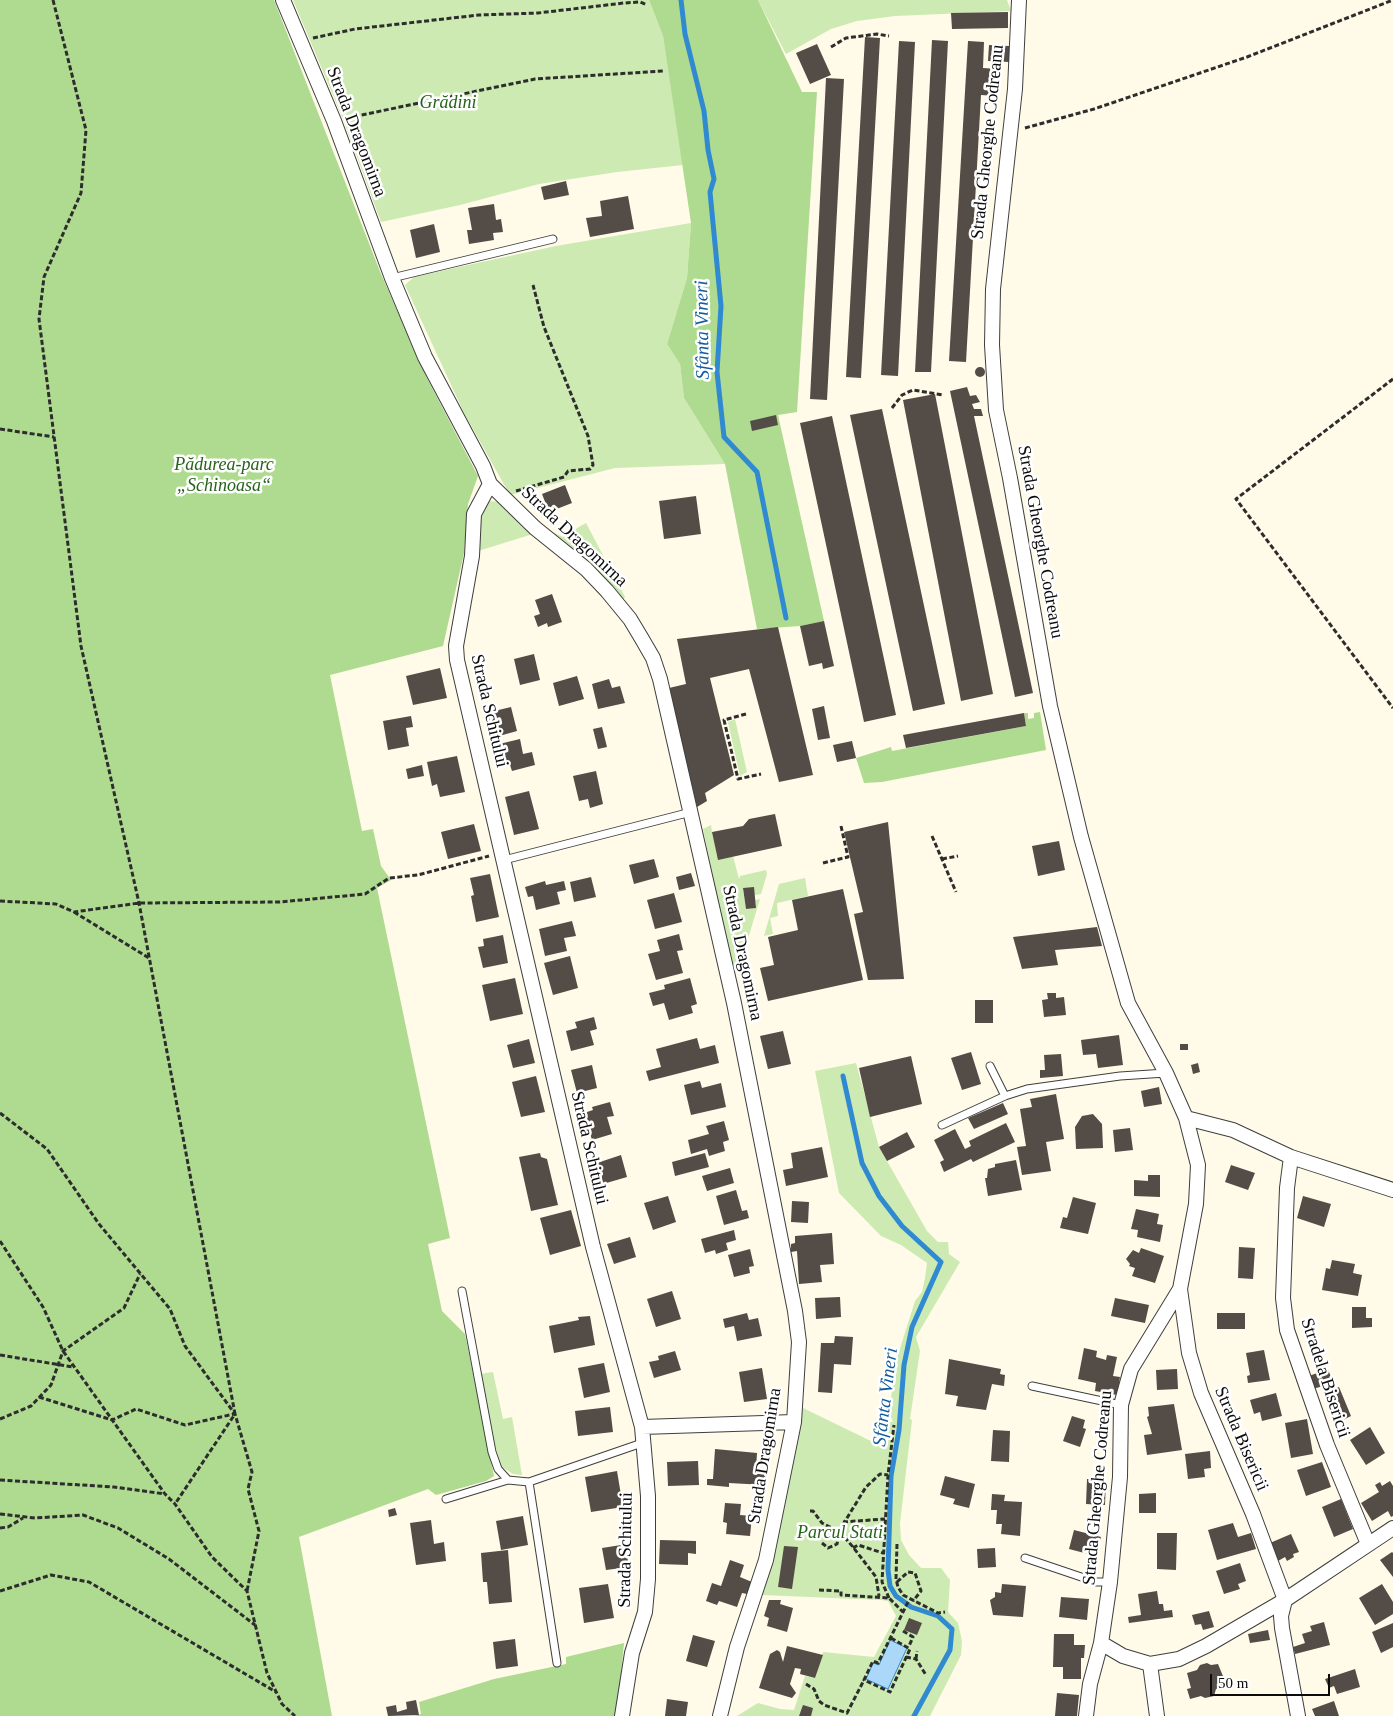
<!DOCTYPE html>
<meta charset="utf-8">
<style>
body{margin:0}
#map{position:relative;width:1393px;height:1716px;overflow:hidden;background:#fffbe8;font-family:Georgia,serif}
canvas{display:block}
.scale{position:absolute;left:1210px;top:1674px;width:120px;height:22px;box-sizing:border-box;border:2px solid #0b0b0b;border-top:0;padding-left:6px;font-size:15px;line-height:18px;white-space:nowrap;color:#0b0b0b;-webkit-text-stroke:4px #fff;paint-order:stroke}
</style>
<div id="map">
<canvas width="1393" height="1716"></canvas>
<div class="scale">50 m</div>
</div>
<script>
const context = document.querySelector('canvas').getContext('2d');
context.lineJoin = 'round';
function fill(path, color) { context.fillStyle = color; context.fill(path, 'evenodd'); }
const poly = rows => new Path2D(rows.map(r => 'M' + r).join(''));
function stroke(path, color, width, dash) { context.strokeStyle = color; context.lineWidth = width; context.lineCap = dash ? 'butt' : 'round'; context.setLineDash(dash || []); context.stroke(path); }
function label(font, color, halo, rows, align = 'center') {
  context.font = font + ' Georgia,serif'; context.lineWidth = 5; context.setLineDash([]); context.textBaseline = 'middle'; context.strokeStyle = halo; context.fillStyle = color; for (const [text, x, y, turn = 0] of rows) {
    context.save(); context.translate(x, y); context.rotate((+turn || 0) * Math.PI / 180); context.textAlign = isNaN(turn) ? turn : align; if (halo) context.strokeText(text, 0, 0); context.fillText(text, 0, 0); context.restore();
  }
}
fill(poly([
 [293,0,649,0,663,36,683,165,617,172,539,184,460,205,381,222,343,119],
 [758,0,1007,0,1011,11,895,16,857,21,831,29,786,54],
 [691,223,687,278,667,344,680,364,684,398,725,464,615,468,510,495,464,413,405,285,414,277,468,265,556,246],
 [487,501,501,502,533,534,478,551,481,507],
 [586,523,625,597,623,600,542,527,563,537,572,534,577,528],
 [735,719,747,772,740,776,728,722],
 [711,825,712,832,733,856,739,879,740,876,766,870,767,874,761,894,755,895,743,889,746,909,756,908,755,900,760,899,740,965,733,974,703,829],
 [805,878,808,896,777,903,778,916,770,918,773,934,764,936,779,884],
 [856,1063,879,1147,927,1231,938,1242,948,1242,949,1254,960,1262,916,1337,920,1351,910,1419,912,1420,900,1523,901,1540,909,1555,921,1568,941,1568,950,1580,948,1612,958,1623,962,1641,961,1655,930,1716,737,1716,758,1703,780,1709,794,1710,805,1676,815,1678,823,1652,874,1657,896,1616,888,1601,881,1600,762,1595,773,1559,803,1408,875,1443,881,1421,893,1422,889,1411,897,1358,915,1301,922,1292,925,1278,927,1263,901,1245,881,1236,839,1193,815,1071],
 [493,1372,503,1419,512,1417,522,1475,513,1474,502,1467,494,1443,480,1374]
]), '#cceab1');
fill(poly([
 [0,0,274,0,381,274,428,380,478,476,468,504,464,553,443,646,330,675,362,831,373,829,381,866,391,880,377,888,450,1238,428,1244,442,1311,465,1334,494,1476,486,1481,436,1495,428,1489,299,1537,332,1716,0,1716],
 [649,0,758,0,802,92,817,92,797,412,778,415,824,621,800,626,757,629,725,464,684,398,680,364,667,344,687,278,691,223,663,36],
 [1040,712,1046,750,882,782,864,783,856,758,891,747,892,751,1026,726,1024,713,1028,713,1028,719,1034,718,1034,713],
 [624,1643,617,1716,414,1716,421,1714,419,1702,494,1679,566,1664,566,1657]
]), '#afdb90');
const water = poly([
 [890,1640,907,1648,888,1689,866,1679,873,1663,879,1665,890,1640]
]);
fill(water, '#abd8f8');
stroke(water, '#2f8ad2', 1);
stroke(poly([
 [681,0,685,34,704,111,708,150,714,179,710,192,721,306,717,372,724,437,757,472,786,618],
 [843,1076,862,1163,879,1196,902,1226,941,1262,912,1327,904,1365,899,1430,891,1476,888,1570,890,1586,896,1596,903,1601,911,1607,938,1616,952,1629,950,1650,914,1716]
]), '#2f8ad2', 5);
fill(poly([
 [1008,12,1008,28,952,29,951,13],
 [865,37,880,38,861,378,846,377],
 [932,40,948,41,931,372,915,372],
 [899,41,915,42,898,376,881,375],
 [968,41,984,42,983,68,999,69,997,96,981,95,966,362,949,361],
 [817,44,831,75,810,84,796,53],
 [989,45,1009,46,1009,62,988,61],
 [826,78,844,79,827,400,810,399],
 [566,181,569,195,544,200,541,187],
 [628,196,634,229,590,237,586,218,602,216,600,201],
 [494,204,496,220,501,219,503,232,493,233,494,240,469,244,467,230,472,230,468,208],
 [434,224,440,252,416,258,410,230],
 '975 372a5 5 0 1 1 10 0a5 5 0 1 1-10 0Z',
 [967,387,970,396,976,395,980,402,972,404,974,409,981,409,983,416,974,416,1033,693,1015,697,950,391],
 [935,394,993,694,961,701,903,400],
 [882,409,945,704,913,711,850,415],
 [776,415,778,425,752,431,750,421],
 [832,416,896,715,864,722,800,423],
 [565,485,572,503,549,512,542,494],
 [696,496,701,534,664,539,659,501],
 [552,594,562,622,548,627,547,623,538,627,534,616,540,614,535,600],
 [824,621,834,666,823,669,822,663,809,666,800,626],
 [778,627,813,775,779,782,749,669,710,678,734,775,705,793,707,801,697,807,669,688,686,684,677,639],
 [534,654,540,680,520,685,514,659],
 [440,668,447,698,413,705,406,676],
 [577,676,584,699,559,706,553,683],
 [609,679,612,688,620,686,625,703,598,709,592,684],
 [824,706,830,738,818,740,812,709],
 [511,707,517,731,492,738,486,713],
 [1024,713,1026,726,906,748,903,735],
 [411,716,413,727,406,728,409,746,388,750,383,721],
 [602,727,607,747,598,749,593,729],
 [520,739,523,754,532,752,535,765,512,771,510,765,500,768,495,745],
 [852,741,856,758,837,762,833,745],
 [457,756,465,792,440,797,437,784,432,786,427,762],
 [422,765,424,776,408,779,406,769],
 [596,771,603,804,590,808,588,799,579,801,573,776],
 [529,791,539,829,514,835,505,797],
 [775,814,782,846,718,860,712,832,743,826,749,819],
 [888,822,904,979,868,980,854,914,863,912,844,832],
 [474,824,481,851,448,859,441,832],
 [1059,841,1065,870,1038,876,1032,846],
 [654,859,659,877,634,884,629,865],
 [691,873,695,886,679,890,676,877],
 [490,874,499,917,476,922,471,896,474,895,470,878],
 [591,877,596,897,574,902,570,882],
 [545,881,546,885,564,881,566,890,557,892,560,904,536,910,533,896,528,897,525,887],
 [754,887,756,908,746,909,743,888],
 [843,889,863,980,768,1001,760,968,774,965,768,937,798,930,792,900],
 [674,893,682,922,655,929,647,900],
 [572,921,576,936,564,938,567,951,545,956,539,929],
 [1097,927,1102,946,1055,950,1058,965,1022,969,1013,937],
 [679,934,683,950,677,951,683,973,656,980,648,954,660,951,657,940],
 [503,935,508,963,483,968,478,947,484,946,483,939],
 [570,956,578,988,553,995,544,963],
 [515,978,523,1014,490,1021,482,985],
 [690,978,697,1004,691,1006,693,1013,669,1020,664,1003,653,1006,649,993,665,989,664,985],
 [1047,993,1056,993,1056,998,1064,997,1066,1015,1044,1017,1042,1000,1048,999],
 [975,1000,993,1000,993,1023,975,1023],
 [594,1017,597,1029,590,1031,594,1045,571,1051,566,1031,577,1028,575,1022],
 [783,1031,791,1064,768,1069,760,1036],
 [1119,1035,1123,1065,1098,1068,1096,1054,1083,1055,1081,1040],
 [697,1038,700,1049,715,1045,719,1063,649,1081,646,1071,661,1067,656,1049],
 [529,1039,535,1063,513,1068,507,1045],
 [1180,1044,1188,1044,1188,1050,1180,1050],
 [971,1052,981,1084,962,1090,951,1058],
 [1061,1054,1063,1076,1040,1078,1040,1070,1045,1070,1044,1055],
 [911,1056,922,1104,870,1117,859,1068],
 [1198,1063,1200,1072,1193,1074,1191,1065],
 [592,1065,597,1088,577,1093,571,1070],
 [536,1076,545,1112,521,1117,512,1082],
 [700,1081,702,1088,721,1083,726,1107,691,1115,684,1085],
 [1159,1087,1162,1104,1144,1107,1141,1091],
 [1056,1094,1064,1139,1046,1142,1051,1171,1022,1175,1017,1147,1026,1146,1020,1109,1032,1107,1030,1099],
 [610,1102,614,1116,607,1117,612,1134,592,1140,584,1113,593,1110,592,1107],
 [1003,1103,1008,1114,974,1129,968,1118],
 [1093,1114,1102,1124,1103,1148,1076,1149,1075,1127,1082,1116],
 [724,1121,729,1140,723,1142,725,1151,709,1156,707,1149,691,1154,688,1140,709,1134,706,1126],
 [1006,1123,1015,1142,973,1162,971,1159,944,1172,940,1162,944,1160,934,1140,955,1129,965,1149,971,1146,969,1141],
 [1130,1128,1133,1150,1115,1152,1113,1130],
 [907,1132,915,1147,887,1161,879,1147],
 [822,1147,828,1177,786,1186,783,1170,793,1168,791,1153],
 [540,1153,541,1157,547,1159,558,1205,531,1211,519,1157],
 [705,1153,709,1167,675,1176,672,1162],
 [621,1155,627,1177,603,1184,597,1163],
 [1016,1160,1022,1190,988,1196,985,1178,987,1178,988,1169,995,1167,995,1164],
 [1231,1165,1255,1173,1248,1190,1225,1182],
 [730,1168,734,1183,707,1191,702,1176],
 [1148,1175,1160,1175,1160,1197,1134,1196,1134,1180,1148,1181],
 [736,1190,742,1211,747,1210,749,1218,724,1225,716,1196],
 [668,1196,676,1222,653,1230,644,1203],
 [1303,1196,1331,1204,1324,1227,1297,1218],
 [1073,1197,1096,1203,1088,1234,1060,1228,1063,1217,1067,1218],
 [792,1201,809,1202,808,1223,791,1222],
 [1136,1209,1159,1214,1157,1224,1163,1225,1160,1242,1137,1237,1138,1230,1131,1229],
 [571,1210,581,1246,550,1255,540,1218],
 [734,1230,736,1240,726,1243,728,1250,716,1254,715,1250,705,1253,701,1239],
 [832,1233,834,1264,820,1265,822,1282,799,1284,797,1251,791,1252,791,1244,795,1243,795,1236],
 [630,1237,636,1257,614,1264,607,1244],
 [1239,1247,1255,1248,1253,1279,1238,1278],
 [1141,1248,1164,1256,1155,1283,1132,1276,1135,1268,1129,1266,1130,1264,1126,1259,1133,1250,1139,1253],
 [750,1249,754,1266,749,1267,750,1273,734,1277,728,1255],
 [1332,1260,1355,1264,1353,1273,1362,1275,1358,1296,1322,1290,1326,1268,1330,1269],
 [672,1291,681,1319,656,1327,647,1299],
 [840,1297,841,1317,816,1319,815,1298],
 [1115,1298,1149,1305,1145,1323,1111,1316],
 [1352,1307,1366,1307,1366,1318,1372,1318,1372,1327,1352,1328],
 [747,1313,749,1320,758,1318,762,1336,737,1341,734,1326,725,1328,723,1319],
 [1217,1313,1245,1313,1245,1329,1217,1329],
 [590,1316,595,1345,554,1353,549,1326,579,1320,578,1317],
 [835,1336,853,1337,851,1365,834,1364,832,1393,818,1392,821,1343,834,1343],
 [1084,1348,1097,1351,1096,1357,1106,1360,1107,1355,1117,1357,1113,1376,1120,1377,1117,1395,1095,1391,1096,1383,1078,1379],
 [1264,1350,1270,1380,1248,1383,1247,1376,1250,1375,1246,1353],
 [675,1351,681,1370,654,1378,649,1362,659,1360,658,1356],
 [949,1359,1001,1369,1000,1374,1005,1375,1004,1386,992,1384,986,1410,956,1406,958,1396,945,1394],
 [604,1363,610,1392,584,1398,578,1368],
 [762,1368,767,1399,744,1402,739,1372],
 [1177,1369,1178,1389,1157,1390,1156,1370],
 [1328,1369,1333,1383,1313,1389,1309,1376],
 [1339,1387,1351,1416,1339,1422,1326,1393],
 [1276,1393,1282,1416,1262,1421,1260,1412,1254,1414,1250,1400],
 [1174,1404,1182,1450,1147,1455,1144,1435,1152,1434,1147,1417,1149,1416,1148,1407],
 [610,1407,613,1432,578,1436,575,1411],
 [1072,1416,1085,1420,1083,1428,1086,1429,1080,1447,1063,1441],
 [1307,1419,1313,1454,1291,1458,1285,1423],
 [1370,1427,1385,1453,1366,1465,1350,1440],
 [993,1430,1010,1431,1009,1462,991,1461],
 [715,1449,757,1453,756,1470,766,1471,765,1485,729,1483,729,1487,707,1485,707,1479,713,1479],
 [1210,1451,1211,1468,1204,1469,1205,1477,1188,1479,1185,1454],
 [698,1461,699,1485,668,1486,667,1462],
 [1322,1462,1331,1487,1306,1496,1297,1470],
 [617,1471,623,1507,591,1512,585,1477],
 [945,1476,975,1484,969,1508,953,1504,955,1499,940,1495],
 [1087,1479,1106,1480,1105,1505,1086,1504],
 [1390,1481,1393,1486,1393,1516,1391,1517,1388,1511,1372,1521,1361,1503,1379,1492,1375,1485,1380,1482,1382,1486],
 [1156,1493,1156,1513,1139,1513,1139,1494],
 [992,1494,1005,1495,1004,1501,1022,1502,1020,1536,1001,1534,1002,1524,996,1524,997,1510,991,1510],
 [1341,1499,1353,1529,1334,1537,1322,1507],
 [725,1503,741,1504,740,1515,752,1516,750,1536,726,1534,727,1523,723,1522],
 [395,1508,397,1515,389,1517,388,1510],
 [523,1516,528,1545,501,1550,496,1521],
 [431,1520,434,1544,444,1542,446,1561,416,1565,410,1523],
 [1233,1523,1238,1537,1251,1533,1256,1549,1217,1560,1208,1530],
 [1074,1530,1101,1537,1096,1556,1069,1549],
 [1157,1533,1177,1533,1176,1570,1157,1569],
 [1291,1534,1299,1552,1293,1554,1294,1557,1287,1561,1285,1557,1278,1561,1270,1543],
 [660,1540,696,1541,696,1554,688,1553,688,1565,659,1564],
 [621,1545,622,1551,626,1550,629,1567,606,1570,602,1548],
 [784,1546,798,1547,792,1589,778,1587],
 [995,1548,996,1567,978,1568,977,1549],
 [508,1550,512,1602,489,1604,487,1582,483,1582,481,1553],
 [1392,1552,1393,1553,1393,1577,1380,1560],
 [730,1560,744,1565,740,1577,752,1582,747,1594,742,1593,737,1607,719,1601,717,1605,706,1601,712,1583,721,1586],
 [1240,1563,1246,1581,1238,1584,1240,1589,1224,1594,1216,1571],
 [608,1584,614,1618,584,1623,579,1588],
 [1002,1584,1026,1586,1023,1617,993,1615,990,1600,995,1597,995,1592,1001,1593],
 [1382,1584,1393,1602,1393,1614,1375,1625,1359,1598],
 [1157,1591,1159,1604,1163,1604,1164,1611,1172,1610,1173,1617,1129,1623,1128,1617,1141,1615,1138,1594],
 [1061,1597,1089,1599,1087,1620,1059,1617],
 [769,1600,781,1600,780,1604,793,1608,787,1632,767,1626,769,1618,764,1616],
 [1209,1611,1214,1627,1203,1630,1201,1624,1195,1625,1192,1615],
 [909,1618,922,1623,917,1635,904,1630],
 [1324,1622,1330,1645,1295,1654,1293,1647,1305,1643,1302,1634,1312,1631,1310,1626],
 [1393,1623,1393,1647,1381,1653,1372,1632],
 [1268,1630,1270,1640,1250,1643,1248,1634],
 [1054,1634,1074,1634,1074,1645,1085,1645,1084,1658,1081,1658,1081,1679,1063,1679,1063,1667,1053,1667],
 [693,1635,715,1641,707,1667,686,1661],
 [515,1639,518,1666,496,1669,493,1642],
 [787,1646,823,1655,815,1678,800,1674,801,1669,795,1668,790,1684,796,1693,792,1698,759,1688,770,1654,777,1650,780,1652,783,1662],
 [1207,1663,1211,1665,1218,1664,1227,1686,1216,1689,1214,1696,1205,1698,1201,1696,1190,1699,1187,1689,1191,1688,1187,1673,1197,1670,1200,1665],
 [1355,1669,1360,1687,1337,1694,1334,1686,1329,1688,1325,1679],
 [1057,1693,1079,1695,1077,1716,1055,1716],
 [667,1699,688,1702,686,1716,665,1716],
 [416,1700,419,1715,388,1716,386,1707,396,1705,397,1712,407,1709,406,1702],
 [1334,1701,1339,1716,1315,1716,1312,1709],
 [803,1705,813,1708,811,1716,799,1716]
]), '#544c47');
const lane = poly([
 [392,278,553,239],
 [504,860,691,812],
 [990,1066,1005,1096],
 [942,1125,1005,1096,1027,1089,1120,1076,1166,1073],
 [462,1291,492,1452,498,1469,508,1480],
 [1032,1386,1121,1405],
 [529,1482,557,1663],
 [446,1499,508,1480,529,1482,642,1443],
 [1025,1558,1096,1582,1110,1582]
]);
const street = poly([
 [283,0,334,121,392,278,425,357,483,466,490,484,535,528,586,569,607,591,630,619,642,639,653,658,660,679,734,1003,795,1311,799,1342,794,1422,766,1560,737,1647,720,1716],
 [1019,0,1015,89,993,289,992,345,996,410,1010,478,1050,706,1081,837,1128,1003,1166,1073,1186,1118,1198,1165,1196,1204,1180,1289,1131,1369,1121,1405,1120,1477,1110,1582,1101,1643,1090,1684,1086,1716],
 [490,484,474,514,472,556,456,646,457,660,593,1247,642,1427,648,1496,648,1579,645,1612,632,1653,622,1716],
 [1186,1118,1233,1130,1291,1157,1393,1190],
 [1291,1157,1287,1188,1283,1298,1287,1330,1327,1445,1368,1544],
 [1180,1289,1189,1353,1201,1393,1253,1514,1285,1600,1281,1616,1282,1628,1298,1716],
 [642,1427,794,1422],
 [1101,1643,1123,1656,1150,1664,1179,1659,1206,1646,1285,1600,1393,1528],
 [1150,1664,1157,1716]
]);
stroke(lane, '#3e3e3e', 9);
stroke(street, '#3e3e3e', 16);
stroke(poly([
 [53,0,86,130,81,193,44,277,39,319,81,646,139,903,235,1414,175,1504],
 [313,38,355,29,479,15,538,13,624,3,640,2,647,5],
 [831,47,846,38,877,34,889,36],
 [347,118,535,79,663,71],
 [1025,128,1094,109,1247,57,1393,0],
 [1393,379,1236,499,1393,708],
 [892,408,902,395,913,390,943,395],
 [0,429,54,437],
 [516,491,564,477,568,471,590,469,593,465,588,436,544,327,533,285],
 [746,714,724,720,738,779,761,774],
 [932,836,956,892],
 [942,859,958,856],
 [823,863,848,857,841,826],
 [0,901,56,904,74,912,139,903,280,902,365,894,389,878,418,875,489,856],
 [74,912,149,958],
 [0,1113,47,1149,99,1224,170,1309,185,1346,235,1414,252,1472,248,1489,259,1531,247,1591],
 [0,1241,43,1307,63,1351,165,1494,175,1504,212,1557,247,1591,267,1673,282,1704,295,1716],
 [0,1355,73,1367],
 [39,1397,112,1420,136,1409,185,1425,234,1414],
 [0,1419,31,1406,51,1385,63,1351,124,1308,140,1274],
 [0,1480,114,1487,165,1494],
 [810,1511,813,1511,822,1523,840,1532,853,1547,876,1577,879,1596],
 [0,1514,35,1518,83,1515,118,1528,169,1559,255,1625],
 [843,1522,885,1519],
 [0,1528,8,1527,23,1518],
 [839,1531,866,1487,880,1474,888,1475],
 [822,1543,828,1548,837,1544,838,1539,831,1526],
 [897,1544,896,1579,898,1587,903,1595,938,1613,945,1612],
 [853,1548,858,1545,883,1553],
 [897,1582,908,1572,915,1573,921,1591,913,1601],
 [819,1590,841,1591,841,1595,889,1598,903,1612],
 [0,1591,51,1575,89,1582,276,1692],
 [889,1598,882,1582,888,1475,894,1425],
 [903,1631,913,1637,909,1646],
 [891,1638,910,1649,890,1692,864,1680,873,1661,878,1663,909,1600],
 [906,1657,916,1659,926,1675],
 [916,1659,917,1651],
 [806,1684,814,1689,819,1701,824,1705,847,1713,864,1680]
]), '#2d2d2d', 3, [5, 2.5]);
stroke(lane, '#fff', 7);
stroke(street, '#fff', 14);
label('italic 18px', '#26631a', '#fff', [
 ["Grădini",448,103],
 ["Pădurea-parc",224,465],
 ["„Schinoasa“",224,486],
 ["Parcul Stati",840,1533]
]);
label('18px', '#0b0b0b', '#fff', [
 ["Strada Dragomirna",356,132,69],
 ["Strada Gheorghe Codreanu",988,142,-84],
 ["Strada Dragomirna",574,537,43],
 ["Strada Gheorghe Codreanu",1040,542,80],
 ["Strada Schitului",489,711,77],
 ["Strada Dragomirna",742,953,78],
 ["Strada Schitului",589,1148,77],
 ["Stradela Bisericii",1325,1378,72],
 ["Strada Bisericii",1241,1439,67],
 ["Strada Dragomirna",765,1456,-81],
 ["Strada Gheorghe Codreanu",1098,1488,-85],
 ["Strada Schitului",626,1550,-89]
]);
label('italic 19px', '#115b9f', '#fff', [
 ["Sfânta Vineri",703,330,-91],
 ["Sfânta Vineri",886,1397,-83]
]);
</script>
